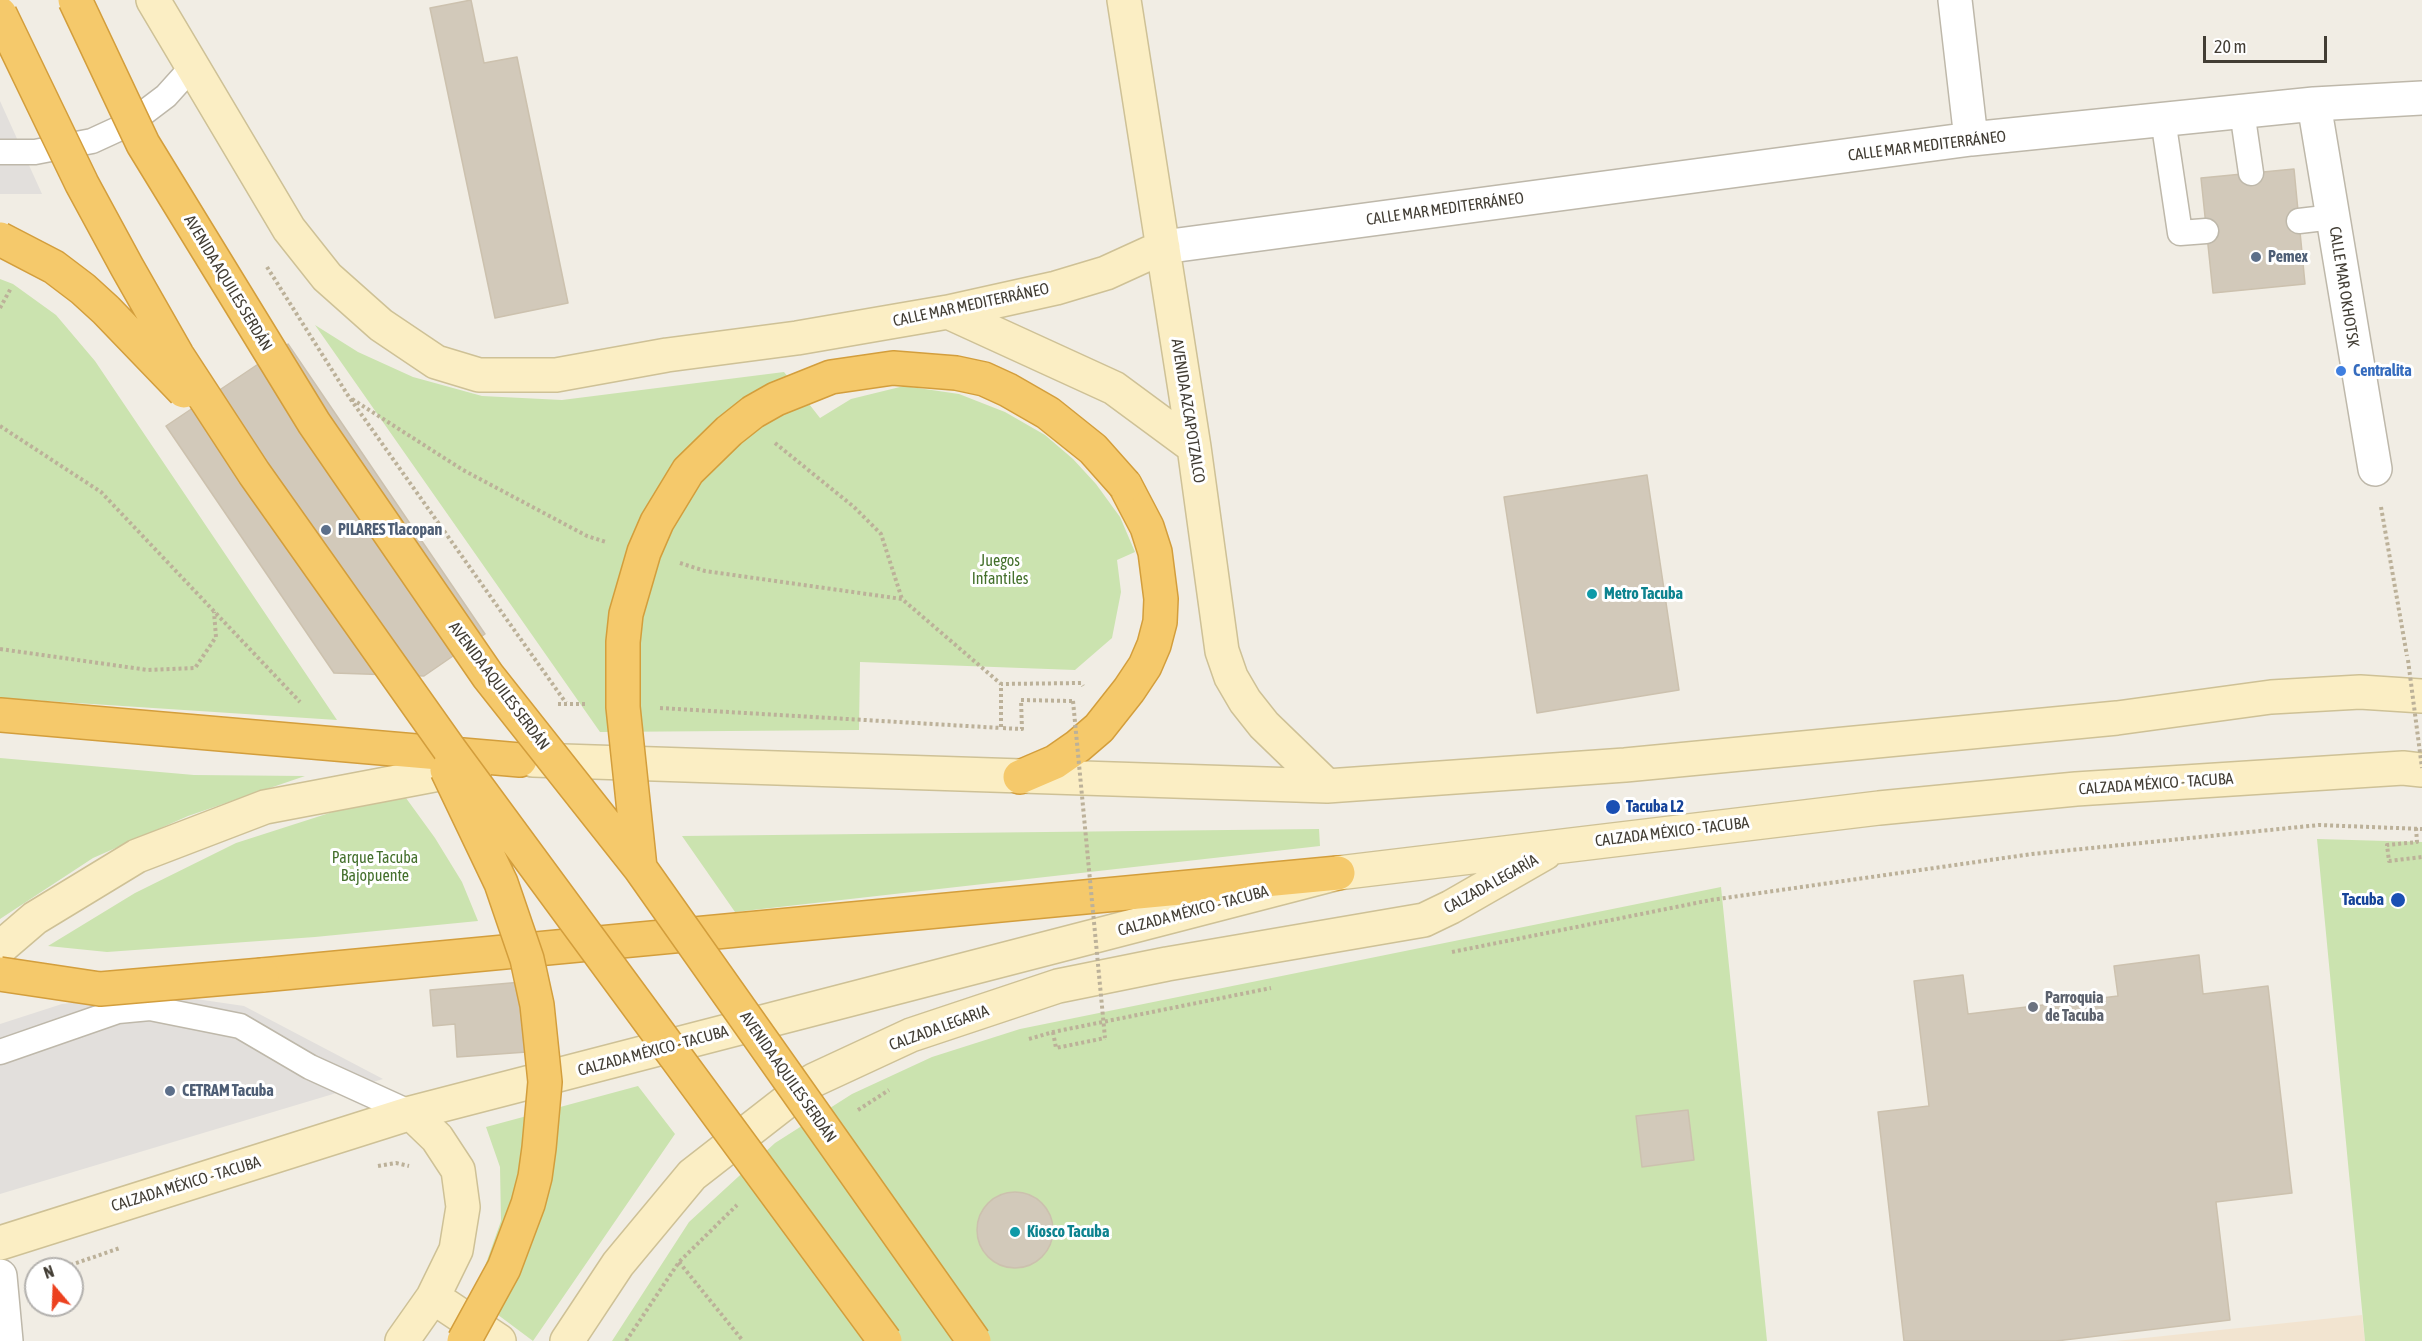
<!DOCTYPE html>
<meta charset="utf-8">
<style>
body{margin:0}
#map{position:relative;width:2422px;height:1341px;overflow:hidden;background:#f1ede4;font-family:"Asap Condensed",sans-serif}
canvas{display:block}
.north{position:absolute;left:24px;top:1257px;width:60px;height:60px;box-sizing:border-box;background:#fff;border:2px solid #b3b1ae;border-radius:50%;rotate:341deg;font-size:16px;font-weight:700;line-height:24px;text-align:center;color:#423d34}
.north::after{content:'';display:block;margin:auto;width:21px;height:27px;background:#ec411f;clip-path:polygon(50% 0,100% 100%,50% 72%,0 100%)}
.scale{position:absolute;left:2203px;top:36px;width:124px;height:27px;box-sizing:border-box;border:3px solid #423d34;border-top:0;padding-left:8px;font-size:18px;line-height:21px;white-space:nowrap;color:#423d34;-webkit-text-stroke:4px #fff;paint-order:stroke}
</style>
<div id="map">
<canvas width="2422" height="1341"></canvas>
<div class="north">N</div>
<div class="scale">20 m</div>
</div>
<script>
const context = document.querySelector('canvas').getContext('2d');
context.lineJoin = 'round';
function fill(path, color) { context.fillStyle = color; context.fill(path, 'evenodd'); }
const poly = rows => new Path2D(rows.map(r => 'M' + r).join(''));
function stroke(path, color, width, dash) { context.strokeStyle = color; context.lineWidth = width; context.lineCap = dash ? 'butt' : 'round'; context.setLineDash(dash || []); context.stroke(path); }
function label(font, color, halo, rows, align = 'center') {
  context.font = font + ' "Asap Condensed",sans-serif'; context.lineWidth = 6; context.setLineDash([]); context.textBaseline = 'middle'; context.strokeStyle = halo; context.fillStyle = color; for (const [text, x, y, turn = 0] of rows) {
    context.save(); context.translate(x, y); context.rotate((+turn || 0) * Math.PI / 180); context.textAlign = isNaN(turn) ? turn : align; if (halo) context.strokeText(text, 0, 0); context.fillText(text, 0, 0); context.restore();
  }
}
fill(poly([
 [2362,1315,2365,1341,2116,1341]
]), '#f2e4d0');
fill(poly([
 [0,279,13,284,56,315,95,361,337,720,0,698],
 [315,325,358,352,413,377,482,396,562,400,784,372,820,418,851,399,904,386,959,394,1005,412,1045,435,1073,459,1096,484,1120,517,1135,552,1117,560,1121,592,1112,638,1075,670,860,662,859,730,600,732],
 [0,758,194,775,305,776,188,816,93,858,0,919],
 [406,798,435,838,462,882,478,921,315,937,107,952,48,946,135,893,236,843,345,808],
 [1319,829,1320,846,735,912,682,836],
 [2317,839,2422,842,2422,1341,2365,1341],
 [1721,887,1767,1341,612,1341,689,1222,775,1143,852,1094,932,1057,1020,1029],
 [638,1086,675,1134,533,1341,474,1297,501,1221,500,1167,486,1127]
]), '#cbe3af');
fill(poly([
 [0,101,42,194,0,194],
 [155,993,244,1006,383,1079,0,1194,0,1024,62,1004]
]), '#e2dfdc');
const building = poly([
 [471,0,484,63,517,57,568,303,495,318,430,8,471,0],
 [2294,169,2305,284,2213,293,2201,178,2294,169],
 [288,344,485,634,424,676,334,673,166,426,288,344],
 [1647,475,1679,690,1537,713,1504,497,1647,475],
 [2199,955,2203,994,2268,986,2292,1193,2216,1202,2230,1320,2056,1341,1904,1341,1878,1112,1929,1106,1914,981,1963,975,1968,1014,2118,996,2114,966,2199,955],
 [522,982,527,1052,457,1057,455,1024,433,1026,430,990,522,982],
 [1688,1110,1694,1160,1642,1167,1636,1116,1688,1110],
 '977 1230a38 38 0 1 1 76 0a38 38 0 1 1-76 0Z'
]);
fill(building, '#d2c9ba');
stroke(building, '#ccc1ae', 1.5);
const lane = poly([
 [2242,111,2251,173],
 [2163,119,2180,233,2206,231],
 [0,152,35,152,92,141,129,124,166,96,193,66],
 [2299,221,2333,217],
 [0,1052,118,1011,150,1008,240,1026,310,1067,411,1113]
]);
const street = poly([
 [1955,0,1971,139],
 [2314,104,2375,469],
 [1163,247,1971,139,2314,104,2422,98],
 [0,1276,6,1341]
]);
const secondary = poly([
 [153,0,289,229,327,277,381,325,436,362,479,375,556,375,667,355,797,338,948,312,1056,288,1106,273,1163,247],
 [1124,0,1194,447,1222,651,1231,677,1245,701,1264,725,1327,786],
 [948,312,1114,388,1194,447],
 [533,760,1327,786,1625,765,2117,718,2271,697,2360,692,2422,696],
 [0,948,35,918,137,856,265,807,476,767],
 [0,1243,411,1113,1338,873,1879,808,2076,789,2403,768,2422,770],
 [433,1297,499,1341],
 [402,1341,433,1297,456,1250,463,1207,458,1170,437,1138,411,1113],
 [567,1341,618,1264,692,1175,814,1080,911,1035,1058,986,1167,964,1424,920,1451,907,1545,853]
]);
const highway = poly([
 [0,715,520,760],
 [1020,777,1055,762,1078,746,1099,728,1129,690,1145,666,1154,645,1160,622,1161,599,1155,552,1147,527,1125,485],
 [262,975,1338,873]
]);
stroke(lane, '#beb8aa', 27);
stroke(street, '#beb8aa', 36);
stroke(secondary, '#cec196', 36);
stroke(highway, '#d39e3c', 36);
stroke(poly([
 [267,267,349,397,566,703],
 [0,308,11,288],
 [352,399,463,470,587,536,606,542],
 [0,426,101,492,300,702],
 [775,443,854,507,881,534,902,599],
 [2381,507,2407,656],
 [680,563,705,571,902,599,1001,684],
 [0,649,148,670,195,668,216,637,214,612],
 [1072,701,1021,700,1022,729,1001,728,1001,684,1081,683,1083,686],
 [558,704,587,704],
 [660,708,1001,728],
 [2416,828,2417,842,2387,845,2389,861,2422,857],
 [1452,952,1711,900,2032,854,2319,825,2422,829],
 [1053,1032,1056,1048,1105,1038],
 [1029,1039,1053,1032,1271,988],
 [858,1110,889,1090],
 [378,1166,396,1163,409,1166],
 [679,1262,743,1341],
 [59,1269,120,1248],
 [626,1341,679,1262,737,1205]
]), '#bcb199', 4, [3, 3]);
stroke(lane, '#fff', 24);
stroke(street, '#fff', 33);
stroke(secondary, '#fbeec4', 33);
stroke(highway, '#f5c96b', 33);
const highwayBridge = poly([
 [75,0,143,144,314,423,488,676,640,868,974,1341],
 [0,14,82,184,127,267,177,355,254,473,450,750,885,1341],
 [0,239,54,267,83,289,106,310,184,391],
 [447,770,501,883,527,959,537,1005,545,1082,539,1148,535,1177,528,1204,504,1268,464,1341],
 [640,868,623,707,623,642,626,614,644,552,657,522,688,471,729,431,753,412,776,399,831,377,893,368,956,373,984,379,1008,390,1048,413,1093,449,1125,485],
 [0,974,100,989,262,975]
]);
stroke(highwayBridge, '#d39e3c', 36, []);
stroke(poly([
 [2408,660,2422,768],
 [1073,701,1105,1038]
]), '#bcb199', 4, [3, 3]);
stroke(highwayBridge, '#f5c96b', 33);
for (const [x, y, r, color] of [
 [2256,257,6,"#5c6f8a"],
 [2341,371,6,"#3f7fe0"],
 [326,530,6,"#5c6f8a"],
 [1592,594,6,"#0f9aa8"],
 [1613,807,8,"#1a4fb4"],
 [2398,900,8,"#1a4fb4"],
 [2033,1007,6,"#6b7280"],
 [170,1091,6,"#5c6f8a"],
 [1015,1232,6,"#0f9aa8"]
]) { const dot = new Path2D(); dot.arc(x, y, r, 0, 2 * Math.PI); context.fillStyle = color; context.fill(dot); stroke(dot, '#fff', 2); }
label('16px', '#423d34', '#fff', [
 ["CALLE MAR MEDITERRÁNEO",1927,146,-7],
 ["CALLE MAR MEDITERRÁNEO",1445,209,-8],
 ["AVENIDA AQUILES SERDÁN",228,283,59],
 ["CALLE MAR OKHOTSK",2344,287,81],
 ["CALLE MAR MEDITERRÁNEO",971,305,-12],
 ["AVENIDA AZCAPOTZALCO",1188,411,81],
 ["AVENIDA AQUILES SERDÁN",499,686,53],
 ["CALZADA MÉXICO - TACUBA",2156,784,-4],
 ["CALZADA MÉXICO - TACUBA",1672,832,-7],
 ["CALZADA LEGARÍA",1491,884,-29],
 ["CALZADA MÉXICO - TACUBA",1193,911,-15],
 ["CALZADA LEGARIA",939,1028,-20],
 ["CALZADA MÉXICO - TACUBA",653,1051,-15],
 ["AVENIDA AQUILES SERDÁN",788,1077,55],
 ["CALZADA MÉXICO - TACUBA",186,1184,-17]
]);
label('bold 16px', '#4e5e75', '#fff', [
 ["Pemex",2268,257],
 ["PILARES Tlacopan",338,530],
 ["CETRAM Tacuba",182,1091]
], 'left');
label('bold 16px', '#366cbe', '#fff', [
 ["Centralita",2353,371]
], 'left');
label('16px', '#44702c', '#fff', [
 ["Juegos",1000,561],
 ["Infantiles",1000,579],
 ["Parque Tacuba",375,858],
 ["Bajopuente",375,876]
]);
label('bold 16px', '#0d838f', '#fff', [
 ["Metro Tacuba",1604,594],
 ["Kiosco Tacuba",1027,1232]
], 'left');
label('bold 16px', '#164399', '#fff', [
 ["Tacuba L2",1626,807],
 ["Tacuba",2384,900,"right"]
], 'left');
label('bold 16px', '#5b616d', '#fff', [
 ["Parroquia",2045,998],
 ["de Tacuba",2045,1016]
], 'left');
</script>
